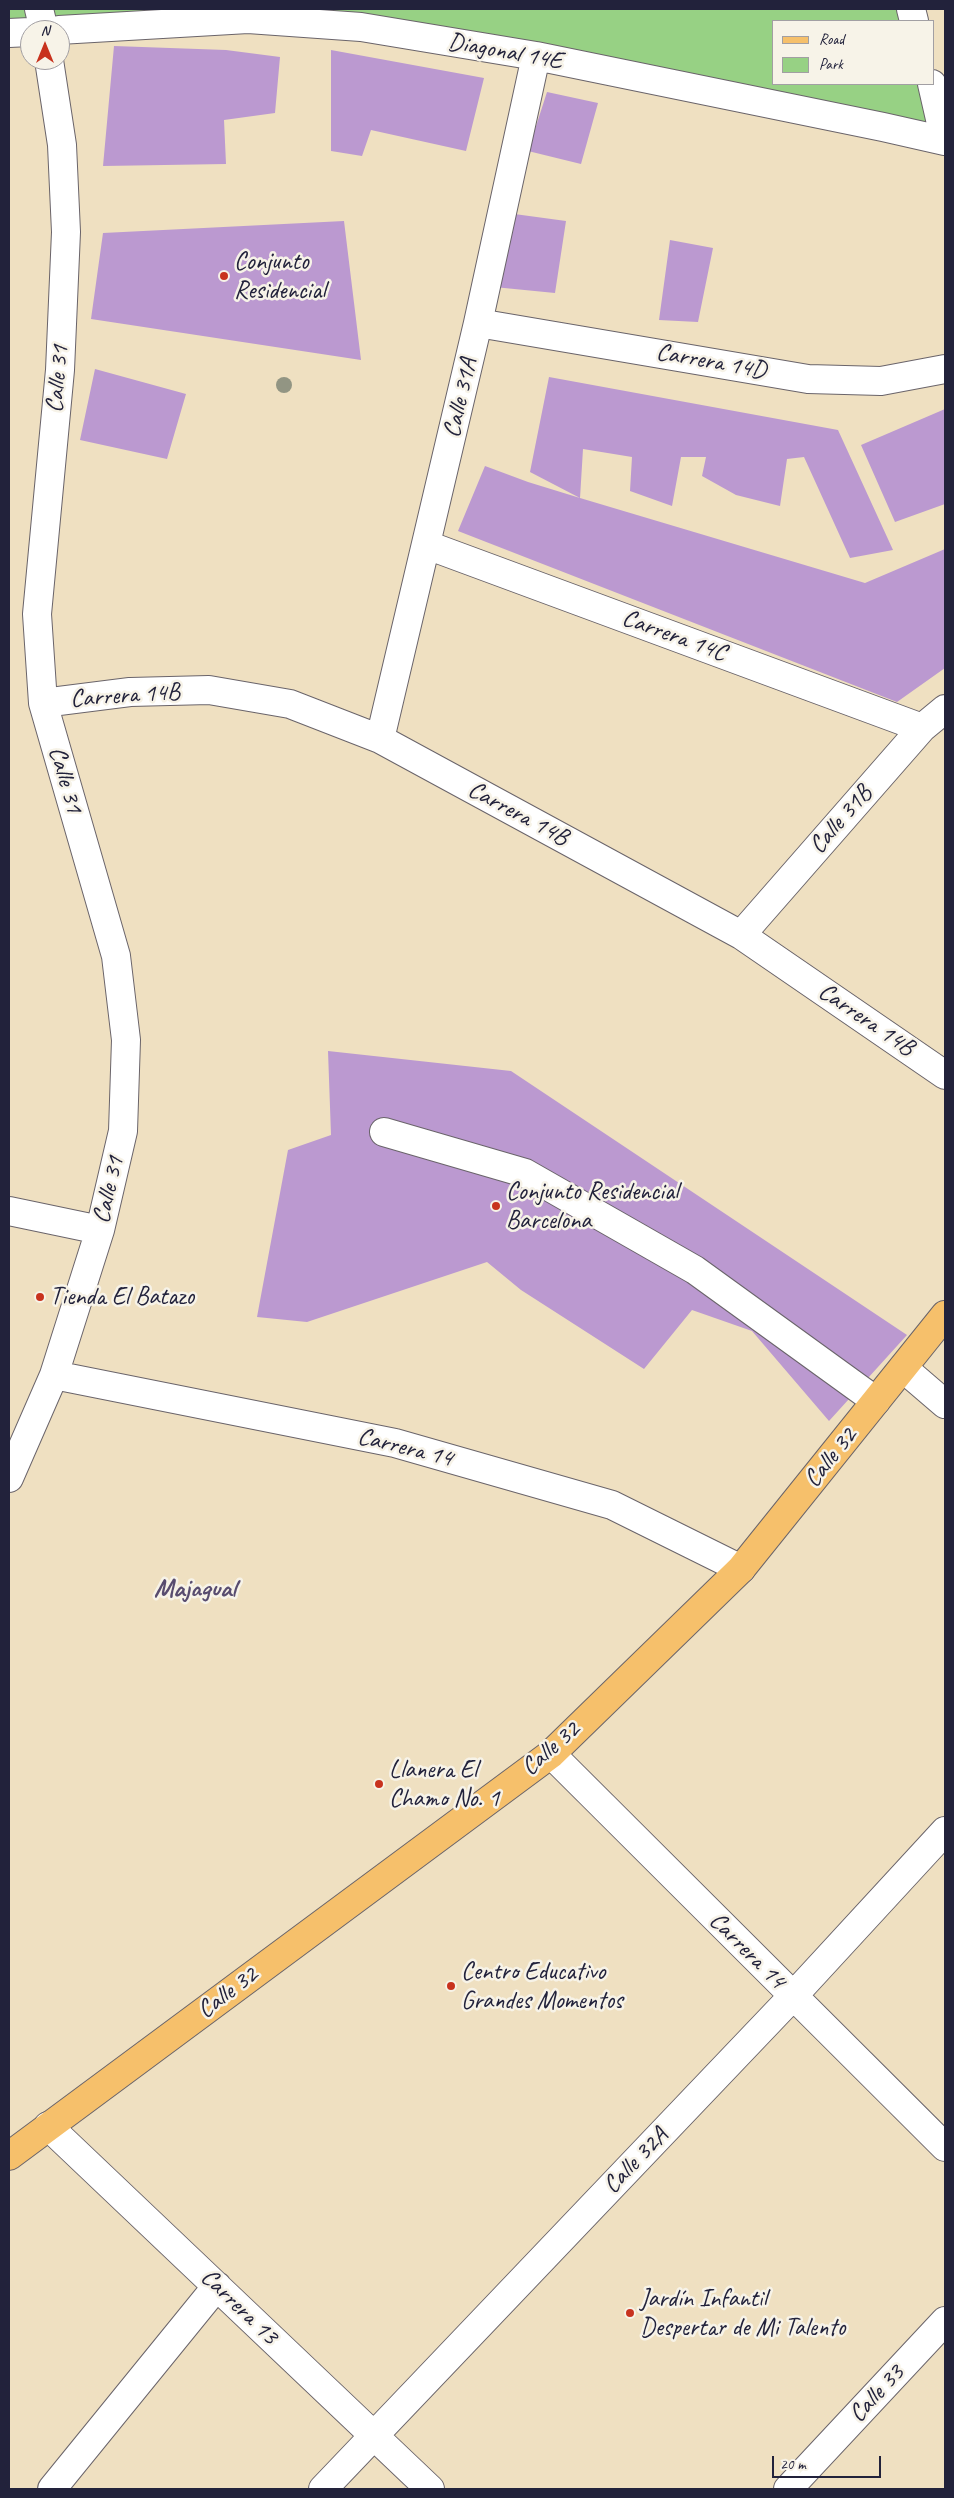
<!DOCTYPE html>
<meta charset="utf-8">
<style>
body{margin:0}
#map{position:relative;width:954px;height:2498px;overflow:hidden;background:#efe0c1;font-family:Caveat,sans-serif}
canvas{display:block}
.frame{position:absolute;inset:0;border:10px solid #22223b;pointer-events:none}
.legend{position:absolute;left:772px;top:20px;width:162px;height:65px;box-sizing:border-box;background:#f7f3e8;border:1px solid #a29fa3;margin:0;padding:6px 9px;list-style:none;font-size:15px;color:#22223b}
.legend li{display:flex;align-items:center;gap:10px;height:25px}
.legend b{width:25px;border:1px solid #a29fa3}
.north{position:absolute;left:20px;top:20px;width:50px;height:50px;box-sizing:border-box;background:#f7f3e8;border:1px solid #a29fa3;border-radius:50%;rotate:0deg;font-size:14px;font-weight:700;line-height:20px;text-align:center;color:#22223b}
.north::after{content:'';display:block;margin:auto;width:18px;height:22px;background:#c8321e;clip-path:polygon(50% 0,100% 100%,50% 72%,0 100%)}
.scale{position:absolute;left:772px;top:2456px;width:109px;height:22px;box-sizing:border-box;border:2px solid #22223b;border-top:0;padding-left:6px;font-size:15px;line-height:18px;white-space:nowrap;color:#22223b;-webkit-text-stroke:4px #f7f3e8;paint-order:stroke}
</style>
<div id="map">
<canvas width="954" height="2498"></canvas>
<div class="frame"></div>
<ul class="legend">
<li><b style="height:6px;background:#f6c06b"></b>Road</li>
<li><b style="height:14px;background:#97d184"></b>Park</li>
</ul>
<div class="north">N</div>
<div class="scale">20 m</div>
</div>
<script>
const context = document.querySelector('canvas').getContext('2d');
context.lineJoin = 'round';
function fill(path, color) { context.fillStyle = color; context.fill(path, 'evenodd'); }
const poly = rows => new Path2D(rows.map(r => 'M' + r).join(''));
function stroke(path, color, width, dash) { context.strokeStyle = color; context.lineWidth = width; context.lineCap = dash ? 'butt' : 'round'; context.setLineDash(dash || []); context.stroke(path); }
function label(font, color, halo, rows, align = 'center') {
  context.font = font + ' Caveat,sans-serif'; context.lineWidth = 5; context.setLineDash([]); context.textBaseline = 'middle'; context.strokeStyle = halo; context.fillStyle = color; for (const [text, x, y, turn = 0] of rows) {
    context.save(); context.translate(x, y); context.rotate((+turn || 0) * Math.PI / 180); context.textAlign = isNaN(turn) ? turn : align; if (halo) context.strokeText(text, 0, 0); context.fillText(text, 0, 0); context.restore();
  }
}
fill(poly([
 [9,9,907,9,910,21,773,21,773,84,926,84,945,156,742,98,361,27,9,34]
]), '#97d184');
fill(poly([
 [114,46,226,50,280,57,275,113,224,120,226,164,103,166],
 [331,50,484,78,466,151,371,130,362,156,331,151],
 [547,92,598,103,581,164,528,151],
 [507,213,566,221,555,293,494,287],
 [344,221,361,360,91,319,103,233],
 [670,240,713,248,698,322,659,320],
 [95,369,186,394,167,459,80,440],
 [549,377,838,430,893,550,850,558,804,457,787,459,780,506,736,495,702,476,706,457,681,457,672,506,630,491,632,457,583,449,580,498,865,583,945,549,945,668,897,702,458,531,485,466,528,482,580,498,530,472],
 [945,409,945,504,895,522,861,445],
 [328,1051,511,1071,907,1335,829,1421,752,1331,692,1310,644,1369,521,1290,487,1262,307,1322,257,1317,288,1150,331,1135]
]), '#bb99d0');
const minor = poly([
 [39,9,44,30],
 [911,9,914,21],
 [59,30,248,19,361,27,536,56,883,127,945,141],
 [9,33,30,32],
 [932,84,945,141],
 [478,323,808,379,881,381,945,369],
 [427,545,922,728],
 [43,703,130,692,209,690,290,704,380,739,741,935,945,1075],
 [380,739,478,323,536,56],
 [741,935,922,728,945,709],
 [384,1132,525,1173,695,1270,876,1401],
 [9,1211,100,1230],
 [903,1368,945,1404],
 [54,1375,395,1443,612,1505,741,1569],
 [9,1478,54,1375,100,1230,123,1131,126,1040,116,956,43,703,37,614,60,370,66,232,62,145,49,60],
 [551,1754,945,2147],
 [48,2126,430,2489],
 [52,2489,217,2286],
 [323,2489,793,1996,945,1831],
 [788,2489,945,2321]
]);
const major = poly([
 [9,2156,551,1754,741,1569,945,1315]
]);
stroke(minor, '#6a646a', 30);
stroke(major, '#6a646a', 30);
stroke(minor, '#fff', 28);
stroke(major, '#f6c06b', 28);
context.fillStyle = '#929583';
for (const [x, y] of [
 [284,385]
]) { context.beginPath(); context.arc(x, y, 8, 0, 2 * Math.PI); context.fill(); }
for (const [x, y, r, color] of [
 [224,276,5,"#c8321e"],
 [496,1206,5,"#c8321e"],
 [40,1297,5,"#c8321e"],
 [379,1784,5,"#c8321e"],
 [451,1986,5,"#c8321e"],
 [630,2313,5,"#c8321e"]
]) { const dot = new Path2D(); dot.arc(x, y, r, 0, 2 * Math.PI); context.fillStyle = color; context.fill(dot); stroke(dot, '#f7f3e8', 2); }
label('25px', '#22223b', '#f7f3e8', [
 ["Diagonal 14E",505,52,10],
 ["Carrera 14D",711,362,10],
 ["Calle 31",58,379,-85],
 ["Calle 31A",461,398,-77],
 ["Carrera 14C",674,636,20],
 ["Carrera 14B",125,696,-4],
 ["Calle 31",65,780,74],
 ["Carrera 14B",518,814,28],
 ["Calle 31B",841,820,-49],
 ["Carrera 14B",866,1020,34],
 ["Calle 31",109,1190,-77],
 ["Carrera 14",405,1448,14],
 ["Calle 32",831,1458,-51],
 ["Calle 32",551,1749,-41],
 ["Carrera 14",747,1951,45],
 ["Calle 32",228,1993,-37],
 ["Calle 32A",636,2161,-46],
 ["Carrera 13",239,2307,44],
 ["Calle 33",877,2394,-47]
]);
label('25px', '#22223b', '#f7f3e8', [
 ["Conjunto",234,262],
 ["Residencial",234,291],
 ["Conjunto Residencial",506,1192],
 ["Barcelona",506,1221],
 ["Tienda El Batazo",50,1297],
 ["Llanera El",389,1770],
 ["Chamo No. 1",389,1799],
 ["Centro Educativo",461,1972],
 ["Grandes Momentos",461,2001],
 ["Jardín Infantil",640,2299],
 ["Despertar de Mi Talento",640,2328]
], 'left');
label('bold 26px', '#584c6f', '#f7f3e8', [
 ["Majagual",195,1589]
]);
</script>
